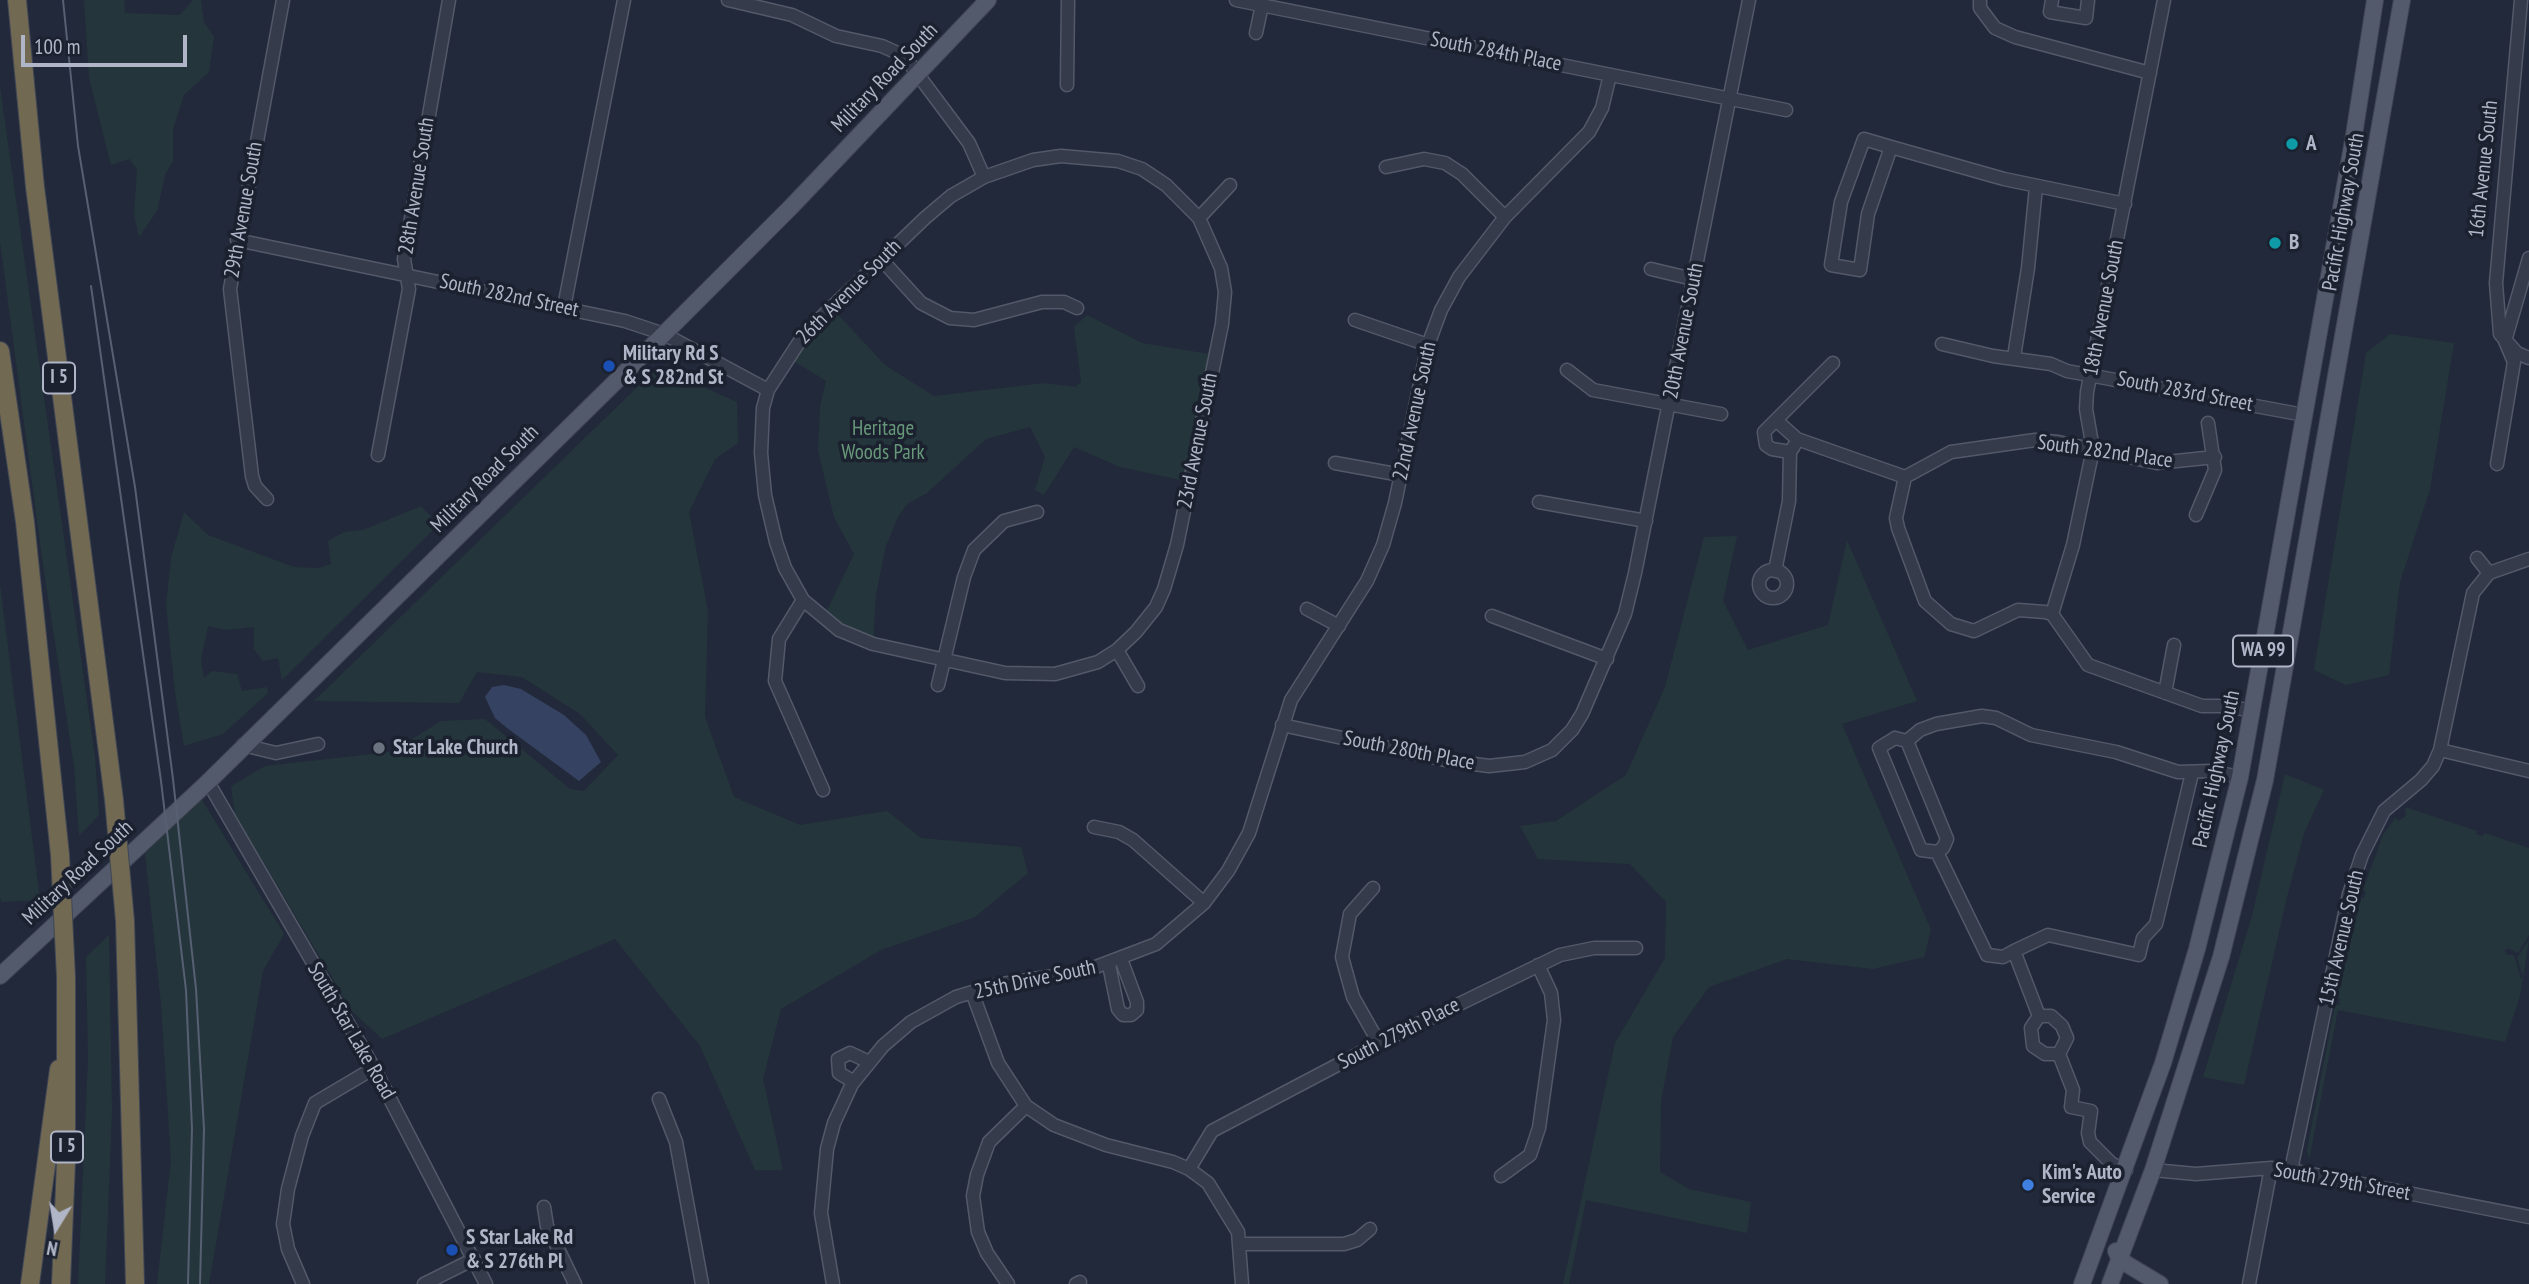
<!DOCTYPE html>
<style>
body{margin:0}
#map{position:relative;width:2529px;height:1284px;overflow:hidden;background:#22293a;font-family:"PT Sans Narrow",sans-serif}
canvas{display:block}
.north{position:absolute;left:21px;top:1193px;width:70px;height:70px;-webkit-text-stroke:5px #1b212f;paint-order:stroke;rotate:191deg;font-size:19px;font-weight:700;line-height:28px;text-align:center;color:#b0b6c7}
.north::after{content:'';display:block;margin:auto;width:24px;height:32px;background:#b0b6c7;clip-path:polygon(50% 0,100% 100%,50% 72%,0 100%)}
.scale{position:absolute;left:21px;top:35px;width:166px;height:32px;box-sizing:border-box;border:4px solid #b0b6c7;border-top:0;padding-left:9px;font-size:21px;line-height:24px;white-space:nowrap;color:#b0b6c7;-webkit-text-stroke:5px #1b212f;paint-order:stroke}
</style>
<div id="map">
<canvas width="2529" height="1284"></canvas>
<div class="north">N</div>
<div class="scale">100 m</div>
</div>
<script>
const context = document.querySelector('canvas').getContext('2d');
context.lineJoin = 'round';
function fill(path, color) { context.fillStyle = color; context.fill(path, 'evenodd'); }
const poly = rows => new Path2D(rows.map(r => 'M' + r).join(''));
function stroke(path, color, width, dash) { context.strokeStyle = color; context.lineWidth = width; context.lineCap = dash ? 'butt' : 'round'; context.setLineDash(dash || []); context.stroke(path); }
function label(font, color, halo, rows, align = 'center') {
  context.font = font + ' "PT Sans Narrow",sans-serif'; context.lineWidth = 7; context.setLineDash([]); context.textBaseline = 'middle'; context.strokeStyle = halo; context.fillStyle = color; for (const [text, x, y, turn = 0] of rows) {
    context.save(); context.translate(x, y); context.rotate((+turn || 0) * Math.PI / 180); context.textAlign = isNaN(turn) ? turn : align; if (halo) context.strokeText(text, 0, 0); context.fillText(text, 0, 0); context.restore();
  }
}
fill(poly([
 [84,0,124,0,125,13,180,15,193,0,201,0,204,22,214,37,209,72,184,95,173,129,173,161,165,175,157,211,139,237,134,215,137,169,129,159,111,165,89,78],
 [0,87,95,757,99,815,79,836,74,766,42,558,0,242],
 [831,307,885,365,934,396,1044,383,1075,387,1081,382,1074,327,1087,315,1142,343,1216,355,1190,482,1120,467,1074,447,1044,495,1035,490,1045,457,1030,427,986,439,927,493,907,504,898,517,886,546,876,594,873,644,823,619,854,554,834,517,818,451,820,407,826,381,787,357],
 [2390,334,2454,343,2430,489,2400,582,2389,675,2346,685,2314,670,2366,353],
 [658,367,737,402,738,443,715,459,689,512,708,611,705,717,734,797,800,825,887,811,921,838,1021,847,1028,873,975,917,881,950,781,1009,763,1079,783,1170,755,1170,700,1046,615,939,382,1039,352,1011,235,814,231,786,265,766,391,752,441,721,485,719,570,789,584,791,618,755,580,714,522,677,477,672,459,703,314,701],
 [421,506,438,525,282,680,278,658,263,661,254,649,254,627,225,630,208,626,201,660,204,678,212,671,237,674,242,691,267,687,268,693,223,734,184,746,175,692,166,605,171,558,184,512,208,535,294,567,319,568,331,564,328,541,344,532,363,530],
 [1737,536,1723,601,1748,650,1828,625,1847,540,1917,701,1842,724,1931,930,1924,957,1873,969,1787,959,1709,987,1673,1037,1661,1101,1660,1172,1689,1189,1751,1202,1747,1233,1586,1200,1569,1284,1563,1284,1615,1043,1665,958,1666,902,1630,864,1538,859,1520,826,1556,821,1626,775,1665,687,1704,537],
 [0,583,2,600,40,900,1,902,0,897],
 [2285,774,2324,790,2304,833,2287,897,2244,1085,2203,1077,2252,916],
 [202,800,284,934,263,971,209,1284,157,1284,171,1160,161,1004,145,853],
 [2405,807,2477,831,2476,834,2482,836,2485,833,2529,848,2529,935,2518,953,2508,948,2505,951,2507,955,2514,955,2521,979,2523,976,2517,958,2529,940,2520,996,2505,1042,2338,1010,2309,1160,2307,1150,2335,1005,2339,1005,2340,999,2337,997,2361,898,2364,898,2366,892,2363,890,2383,835,2396,817,2398,821,2406,816],
 [109,935,112,1112,105,1284,78,1284,88,1061,86,957]
]), '#24363b');
fill(poly([
 [504,685,521,689,564,715,586,735,601,762,579,781,507,728,495,718,485,697,492,687]
]), '#354262');
const minor = poly([
 [728,0,792,15,836,36,882,46,904,56,969,143,984,177],
 [1236,0,1786,110],
 [1980,0,1980,8,1995,28,2015,37,2150,73],
 [2052,0,2050,12,2086,18,2088,0],
 [2521,0,2496,283,2500,334,2517,353,2529,358],
 [1256,33,1262,5],
 [1067,85,1068,0],
 [1891,147,1868,214,1860,270,1831,265,1841,202,1864,139,1891,147,2004,179,2125,204],
 [1061,156,1118,161,1142,169,1166,185,1199,218,1221,268,1225,292,1222,324,1177,545,1164,589,1156,607,1136,632,1117,650,1098,662,1055,674,1005,673,873,644,839,630,803,600,785,568,776,542,765,495,761,453,763,408,768,390,805,333,925,218,951,196,984,177,1033,160,1061,156],
 [1386,167,1424,159,1445,163,1462,174,1505,217],
 [1199,218,1230,185],
 [237,240,625,321,664,334,768,390],
 [881,259,921,303,950,318,974,320,1042,302,1064,302,1077,308],
 [1651,269,1693,279],
 [564,307,624,0],
 [1355,320,1428,345],
 [1942,344,1993,356,2051,364,2067,371,2304,415],
 [2014,357,2028,268,2036,187],
 [1567,370,1593,390,1721,414],
 [1777,421,1797,439,1905,477,1951,452,2035,440,2058,442,2157,463,2215,457],
 [1790,452,1772,449,1766,445,1764,432,1833,363],
 [378,455,409,289,404,259,449,0],
 [1335,463,1401,475],
 [2497,464,2514,362,2505,341,2529,258],
 [1905,477,1896,518,1898,528,1925,601,1951,624,1974,631,2018,610,2045,612,2052,614,2088,665,2202,706,2227,706,2252,711],
 [267,499,255,486,252,476,230,289,283,0],
 [1539,502,1646,521],
 [2196,515,2215,470,2208,423],
 [2477,558,2489,573],
 '1759 584a14 14 0 1 1 28 0a14 14 0 1 1-28 0Z',
 [1775,571,1789,501,1790,452,1794,446],
 [803,600,779,639,775,681,823,790],
 [1307,609,1339,626],
 [2052,614,2073,545,2093,449,2086,409,2087,392,2164,0],
 [1492,616,1607,659],
 [1117,650,1138,686],
 [938,685,964,577,974,550,1004,521,1037,512],
 [2165,693,2174,645],
 [1282,725,1445,760,1489,766,1525,762,1552,750,1572,730,1582,714,1625,614,1635,573,1749,0],
 [1895,738,1907,741,1947,839,1943,848,1937,852,1921,850,1879,748,1895,738],
 [1907,741,1920,730,1936,724,1982,716,1996,718,2031,735,2116,752,2178,772,2210,771,2240,777],
 [243,745,276,753,318,744],
 [2440,750,2529,771],
 [208,782,374,1068,486,1284],
 [1094,827,1119,832,1133,840,1204,903],
 [1937,852,1987,955,2003,957,2014,951,2039,1016],
 [1373,888,1350,914,1342,957,1353,997,1379,1043],
 [2014,951,2048,935,2139,955,2143,938,2156,924,2192,773],
 [1109,965,1118,1009,1123,1015,1131,1015,1137,1010,1137,1002,1121,959],
 [972,992,998,1063,1026,1106,1054,1125,1106,1145,1173,1162,1189,1169,1208,1183,1238,1232,1242,1284],
 [2039,1016,2051,1016,2062,1026,2067,1038,2059,1054,2045,1054,2033,1046,2031,1028,2039,1016],
 [2059,1054,2073,1090,2071,1107,2091,1111,2088,1133,2090,1142,2112,1164,2126,1170],
 [854,1082,839,1073,838,1059,850,1053,869,1062],
 [659,1099,676,1142,702,1284],
 [1189,1169,1212,1131,1379,1043,1560,955,1594,948,1636,948],
 [2153,1170,2196,1174,2271,1168,2291,1170,2529,1217],
 [2291,1170,2349,894,2362,855,2384,811,2421,780,2433,766,2440,750,2473,593,2489,573,2529,559],
 [1501,1176,1530,1155,1539,1128,1554,1020,1551,993,1538,965],
 [544,1207,547,1226,575,1284],
 [1241,1244,1344,1244,1357,1240,1370,1229],
 [303,1284,288,1249,283,1224,288,1189,302,1136,315,1103,374,1068],
 [424,1284,474,1259],
 [833,1284,821,1213,827,1149,834,1123,852,1084,883,1046,911,1022,956,997,996,985,1085,971,1156,944,1204,903,1228,871,1249,833,1291,700,1367,581,1383,545,1395,503,1428,345,1441,310,1459,277,1505,217,1589,132,1602,108,1610,75],
 [1008,1284,987,1253,978,1232,973,1196,977,1175,989,1142,1026,1106],
 [1076,1284,1080,1282],
 [2249,1284,2271,1168]
]);
const major = poly([
 [0,976,208,782,664,334,791,207,988,0],
 [2116,1251,2120,1260,2160,1284],
 [2082,1284,2163,1063,2197,949,2240,777,2354,135,2375,0],
 [2110,1284,2153,1170,2221,957,2265,780,2402,0]
]);
const highway = poly([
 [17,0,35,187,114,800],
 [0,351,25,522,60,855],
 [125,921,135,1284],
 [30,1284,59,1069],
 [61,1284,66,1162,66,977]
]);
stroke(minor, '#535968', 15);
stroke(major, '#3f4554', 18);
stroke(highway, '#404655', 20);
stroke(minor, '#353b4b', 12);
stroke(major, '#535a6b', 16);
stroke(highway, '#716952', 18);
stroke(poly([
 [63,0,78,146,135,487,173,779,196,989,204,1129,200,1284],
 [91,286,161,781,186,990,192,1129,188,1284]
]), '#575f72', 2);
const highwayBridge = poly([
 [114,800,125,921],
 [60,855,66,977]
]);
stroke(highwayBridge, '#404655', 20, []);
stroke(highwayBridge, '#716952', 18);
for (const [x, y, r, color] of [
 [2292,144,7,"#0f9aa8"],
 [2275,243,7,"#0f9aa8"],
 [609,366,7,"#1a4fb4"],
 [379,748,7,"#6b7280"],
 [2028,1185,7,"#3f7fe0"],
 [452,1250,7,"#1a4fb4"]
]) { const dot = new Path2D(); dot.arc(x, y, r, 0, 2 * Math.PI); context.fillStyle = color; context.fill(dot); stroke(dot, '#1b212f', 2.5); }
for (const [x, y, w] of [
 [59,378,32],
 [2263,651,60],
 [67,1147,32]
]) { const box = new Path2D(); box.roundRect(x - w / 2, y - 15.5, w, 31, 5); context.fillStyle = '#1b212f'; context.fill(box); stroke(box, '#b0b6c7', 2); }
label('bold 19px', '#b0b6c7', null, [
 ["I 5",59,378],
 ["WA 99",2263,651],
 ["I 5",67,1147]
]);
label('21px', '#b0b6c7', '#1b212f', [
 ["South 284th Place",1496,52,11],
 ["Military Road South",885,78,-46],
 ["16th Avenue South",2484,169,-84],
 ["28th Avenue South",417,186,-81],
 ["29th Avenue South",244,210,-80],
 ["Pacific Highway South",2344,212,-80],
 ["26th Avenue South",849,292,-45],
 ["South 282nd Street",509,296,12],
 ["18th Avenue South",2104,308,-79],
 ["20th Avenue South",1684,331,-79],
 ["South 283rd Street",2185,392,11],
 ["22nd Avenue South",1415,411,-78],
 ["23rd Avenue South",1198,441,-79],
 ["South 282nd Place",2105,452,8],
 ["Military Road South",485,479,-45],
 ["South 280th Place",1409,751,11],
 ["Pacific Highway South",2217,769,-78],
 ["Military Road South",78,873,-43],
 ["15th Avenue South",2342,938,-77],
 ["25th Drive South",1035,980,-12],
 ["South Star Lake Road",351,1031,60],
 ["South 279th Place",1399,1034,-27],
 ["South 279th Street",2342,1182,10]
]);
label('bold 21px', '#b0b6c7', '#1b212f', [
 ["A",2306,144],
 ["B",2289,243],
 ["Military Rd S",623,354],
 ["& S 282nd St",623,378],
 ["Star Lake Church",393,748],
 ["Kim's Auto",2042,1173],
 ["Service",2042,1197],
 ["S Star Lake Rd",466,1238],
 ["& S 276th Pl",466,1262]
], 'left');
label('21px', '#679879', '#1b212f', [
 ["Heritage",883,429],
 ["Woods Park",883,453]
]);
</script>
